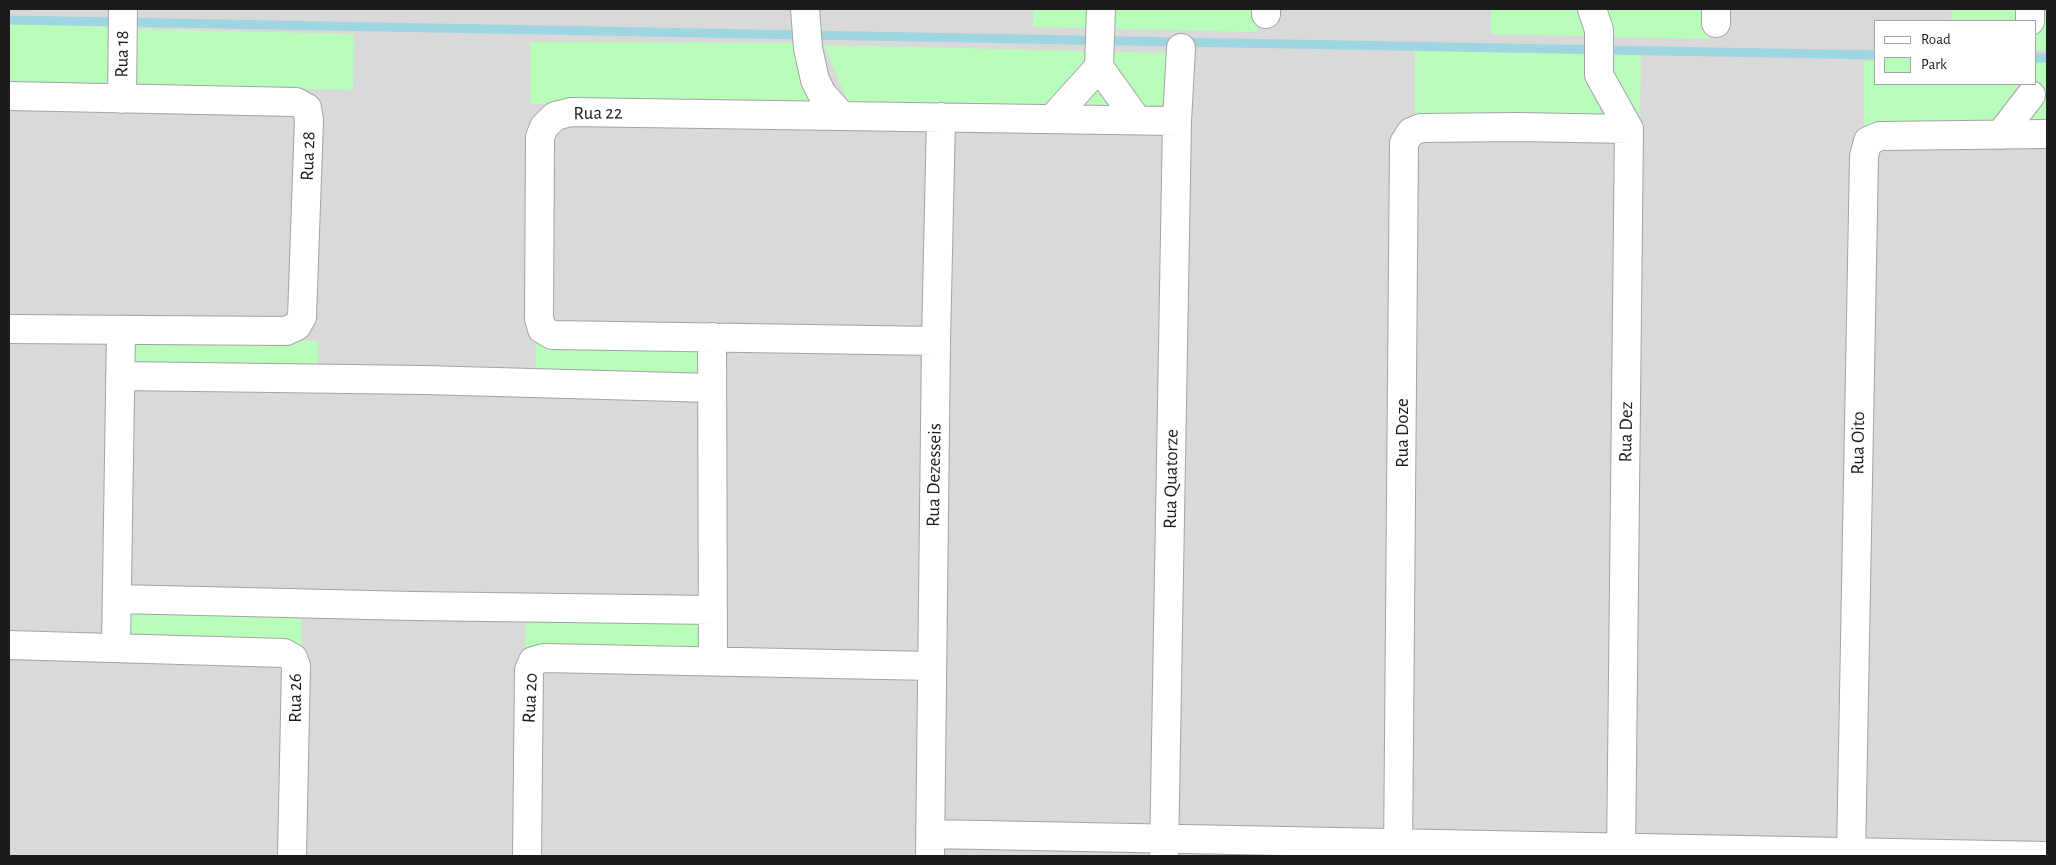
<!DOCTYPE html>
<style>
body{margin:0}
#map{position:relative;width:2056px;height:865px;overflow:hidden;background:#eee9e0;font-family:"Alegreya Sans",sans-serif}
canvas{display:block}
.frame{position:absolute;inset:0;border:10px solid #1c1c1c;pointer-events:none}
.legend{position:absolute;left:1874px;top:20px;width:162px;height:65px;box-sizing:border-box;background:#fff;border:1px solid #a4a4a4;margin:0;padding:6px 9px;list-style:none;font-size:15px;color:#1c1c1c}
.legend li{display:flex;align-items:center;gap:10px;height:25px}
.legend b{width:25px;border:1px solid #a4a4a4}
</style>
<div id="map">
<canvas width="2056" height="865"></canvas>
<div class="frame"></div>
<ul class="legend">
<li><b style="height:6px;background:#fff"></b>Road</li>
<li><b style="height:14px;background:#b8fdba"></b>Park</li>
</ul>
</div>
<script>
const context = document.querySelector('canvas').getContext('2d');
context.lineJoin = 'round';
function fill(path, color) { context.fillStyle = color; context.fill(path, 'evenodd'); }
const poly = rows => new Path2D(rows.map(r => 'M' + r).join(''));
function stroke(path, color, width, dash) { context.strokeStyle = color; context.lineWidth = width; context.lineCap = dash ? 'butt' : 'round'; context.setLineDash(dash || []); context.stroke(path); }
function label(font, color, halo, rows, align = 'center') {
  context.font = font + ' "Alegreya Sans",sans-serif'; context.lineWidth = 4; context.setLineDash([]); context.textBaseline = 'middle'; context.strokeStyle = halo; context.fillStyle = color; for (const [text, x, y, turn = 0] of rows) {
    context.save(); context.translate(x, y); context.rotate((+turn || 0) * Math.PI / 180); context.textAlign = isNaN(turn) ? turn : align; if (halo) context.strokeText(text, 0, 0); context.fillText(text, 0, 0); context.restore();
  }
}
fill(poly([
 [9,9,2047,9,2047,856,9,856],
 [1875,21,2035,21,2035,84,1875,84]
]), '#dad9d9');
fill(poly([
 [1033,9,1258,9,1257,32,1033,27],
 [1491,9,1707,9,1709,39,1491,34],
 [1952,9,2047,9,2047,50,2035,50,2035,21,1951,21],
 [9,24,114,26,114,93,9,90],
 [132,29,354,34,353,90,131,85],
 [530,42,800,43,823,106,530,104],
 [824,45,1169,53,1167,114,849,105],
 [1415,50,1641,52,1640,122,1415,119],
 [1864,61,1875,61,1875,84,2035,84,2035,62,2047,62,2047,127,1864,125],
 [129,339,318,341,318,374,129,369],
 [536,344,704,348,703,379,536,374],
 [131,609,302,612,301,646,129,642],
 [526,617,705,620,704,653,525,648]
]), '#b8fdba');
stroke(poly([
 [9,20,1875,55],
 [2035,58,2047,58]
]), '#9dd5e0', 9);
const minor = poly([
 [805,9,808,48,815,80,822,94,841,115],
 [1592,9,1599,30,1599,75,1629,129,1621,856],
 [2030,9,2030,21],
 [1266,14,1266,9],
 [1716,23,1716,9],
 [1099,67,1137,120],
 [9,96,296,102,307,108,309,120,302,317,297,326,286,331,9,329],
 [122,99,123,9],
 [1052,119,1099,67,1101,9],
 [2000,135,2031,95],
 [712,337,713,660],
 [936,341,552,335,542,329,539,318,540,137,544,127,555,116,571,112,1177,121],
 [120,376,424,380,712,388],
 [117,599,412,606,713,610],
 [9,645,284,653,293,658,296,666,292,856],
 [116,648,121,330],
 [931,834,2045,856],
 [527,856,529,670,533,661,544,658,932,666],
 [930,856,936,341,941,117],
 [1164,856,1177,121,1181,48],
 [1398,856,1404,143,1411,132,1421,128,1517,127,1629,129],
 [1851,856,1864,156,1868,141,1880,136,2047,134]
]);
stroke(minor, '#a3a3a3', 30);
stroke(minor, '#fff', 28);
label('19px', '#1c1c1c', '#fff', [
 ["Rua 18",122,54,-89],
 ["Rua 22",598,113,-1],
 ["Rua 28",308,156,-88],
 ["Rua Dez",1626,432,-89],
 ["Rua Doze",1402,433,-90],
 ["Rua Oito",1858,443,-89],
 ["Rua Dezesseis",934,475,-89],
 ["Rua Quatorze",1171,479,-89],
 ["Rua 26",295,698,-90],
 ["Rua 20",530,698,-87]
]);
</script>
